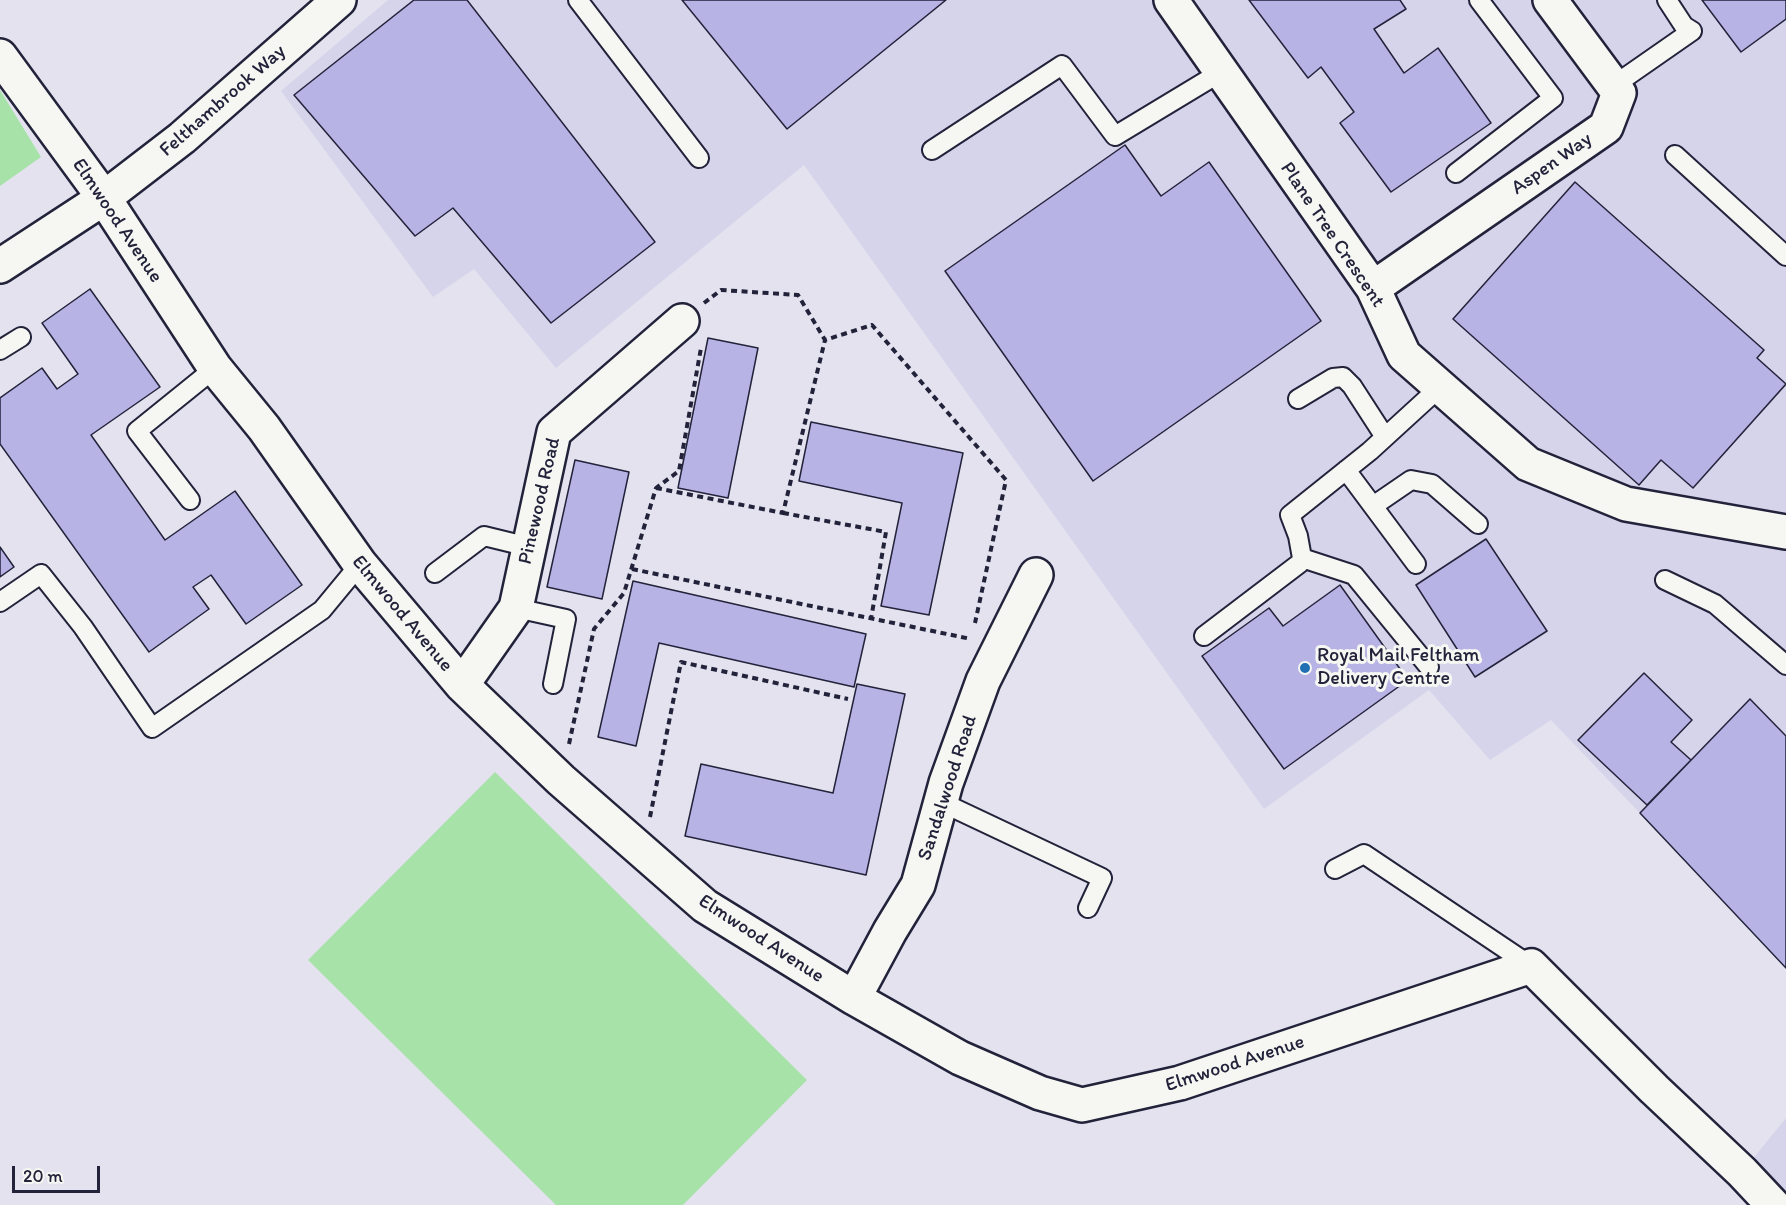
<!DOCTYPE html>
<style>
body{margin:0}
#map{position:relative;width:1786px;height:1205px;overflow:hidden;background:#e3e2ee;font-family:Itim,sans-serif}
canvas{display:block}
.scale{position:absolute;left:12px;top:1166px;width:88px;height:27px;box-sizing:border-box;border:3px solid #22223b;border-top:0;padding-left:8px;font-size:18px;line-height:21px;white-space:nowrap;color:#22223b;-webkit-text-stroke:4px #f6f6f2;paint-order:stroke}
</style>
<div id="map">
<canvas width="1786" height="1205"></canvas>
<div class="scale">20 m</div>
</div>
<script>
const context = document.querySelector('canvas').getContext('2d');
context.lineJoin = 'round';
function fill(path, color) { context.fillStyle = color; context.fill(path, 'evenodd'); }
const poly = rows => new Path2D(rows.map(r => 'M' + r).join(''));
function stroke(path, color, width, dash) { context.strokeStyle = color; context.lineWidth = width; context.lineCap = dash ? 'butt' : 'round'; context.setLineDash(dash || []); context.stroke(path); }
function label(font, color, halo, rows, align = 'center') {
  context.font = font + ' Itim,sans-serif'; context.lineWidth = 6; context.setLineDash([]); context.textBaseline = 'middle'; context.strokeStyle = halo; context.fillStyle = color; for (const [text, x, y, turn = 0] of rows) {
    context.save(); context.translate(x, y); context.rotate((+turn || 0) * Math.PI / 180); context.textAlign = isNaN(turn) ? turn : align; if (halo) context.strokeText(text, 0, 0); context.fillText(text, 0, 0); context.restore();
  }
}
fill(poly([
 [388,0,1786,0,1786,966,1551,720,1490,760,1429,690,1264,809,804,165,556,368,474,269,433,297,281,91],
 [1786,1118,1786,1205,1742,1172]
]), '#d6d4eb');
fill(poly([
 [0,90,41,157,0,186],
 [495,772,807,1080,683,1205,556,1205,308,960]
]), '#a7e2a8');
const building = poly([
 [414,0,467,0,655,242,551,323,453,208,415,236,294,95,414,0],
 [682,0,946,0,787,129,682,0],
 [1249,0,1400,0,1406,9,1374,29,1404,73,1438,48,1491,123,1391,192,1340,123,1354,112,1321,67,1308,78,1249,0],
 [1702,0,1786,0,1786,19,1741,52,1702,0],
 [1125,145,1161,196,1209,162,1321,321,1093,481,945,271,1125,145],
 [1575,182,1764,350,1757,358,1786,384,1693,488,1661,460,1639,485,1453,319,1575,182],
 [90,289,160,387,91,435,165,540,235,491,302,585,246,624,211,575,193,587,209,609,149,652,0,444,0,398,42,368,57,389,78,374,42,323,90,289],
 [708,338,758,348,728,498,678,488,708,338],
 [811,422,963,453,929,615,881,606,902,503,799,481,811,422],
 [575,460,629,472,602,599,547,587,575,460],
 [1486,539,1547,631,1475,677,1416,585,1486,539],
 [0,547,14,567,0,577,0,547],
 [633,581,866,634,854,687,659,643,636,746,598,737,633,581],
 [1340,585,1408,680,1284,769,1202,656,1269,608,1283,626,1340,585],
 [1644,673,1692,720,1671,742,1691,760,1647,805,1578,740,1644,673],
 [857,684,905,694,866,875,685,836,701,764,833,793,857,684],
 [1750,699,1786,736,1786,968,1640,813,1750,699]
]);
fill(building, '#b7b3e4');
stroke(building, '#22223b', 1.5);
const service = poly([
 [578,0,699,158],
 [1613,86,1692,31,1684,26,1667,0],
 [932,150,1062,65,1115,136,1221,72],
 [1675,155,1786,256],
 [1456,173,1553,98,1479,0],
 [0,350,21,337],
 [1298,399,1333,378,1343,377,1352,386,1385,437],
 [1346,470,1416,564],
 [190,500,137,431,215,368],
 [1373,506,1411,480,1432,484,1478,524],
 [1302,558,1354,575,1429,667],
 [435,573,484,536,529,547],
 [1665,580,1715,604,1786,665],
 [0,602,41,574,83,627,152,728,322,610,360,564],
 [516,608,566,619,553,684],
 [1204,636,1300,563,1302,558,1298,536,1290,515,1370,451,1440,387],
 [941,802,1102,878,1088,908],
 [1335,869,1364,854,1531,966]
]);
const minor = poly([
 [1171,0,1373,288,1404,355,1528,464,1626,504,1786,532],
 [104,198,215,368,264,428,360,564,462,685,561,780,705,906,854,998,960,1058,1040,1093,1082,1105,1180,1083,1531,966,1654,1089,1742,1172,1773,1205],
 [1373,288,1606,127,1619,93,1550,0],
 [462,685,516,608,554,432,682,321],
 [854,998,890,931,918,885,946,783,983,681,1036,575]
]);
const tertiary = poly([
 [0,56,104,198],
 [0,266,104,198,182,138,339,0]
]);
stroke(service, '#22223b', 22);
stroke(minor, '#22223b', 38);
stroke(tertiary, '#22223b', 38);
stroke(poly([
 [704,303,721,290,798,295,825,340,872,325,1006,480,975,623],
 [656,488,783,513,825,340],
 [783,513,886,532,871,619],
 [632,569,971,639],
 [569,744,594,629,624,593,656,488,679,471,701,348],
 [650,817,681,662,848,699]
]), '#22223b', 4, [6, 4.5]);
stroke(service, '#f6f6f2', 18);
stroke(minor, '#f6f6f2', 33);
stroke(tertiary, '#f6f6f2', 33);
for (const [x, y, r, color] of [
 [1305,668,6,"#1f6fb2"]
]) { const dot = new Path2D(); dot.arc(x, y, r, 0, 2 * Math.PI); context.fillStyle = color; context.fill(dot); stroke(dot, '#f6f6f2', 2); }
label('20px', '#22223b', '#f6f6f2', [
 ["Felthambrook Way",223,101,-41],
 ["Aspen Way",1552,164,-35],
 ["Elmwood Avenue",117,221,56],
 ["Plane Tree Crescent",1332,235,56],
 ["Pinewood Road",540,501,-77],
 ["Elmwood Avenue",402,614,50],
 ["Sandalwood Road",948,788,-72],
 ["Elmwood Avenue",761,939,33],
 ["Elmwood Avenue",1235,1064,-18]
]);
label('20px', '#22223b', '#f6f6f2', [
 ["Royal Mail Feltham",1317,656],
 ["Delivery Centre",1317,679]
], 'left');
</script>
